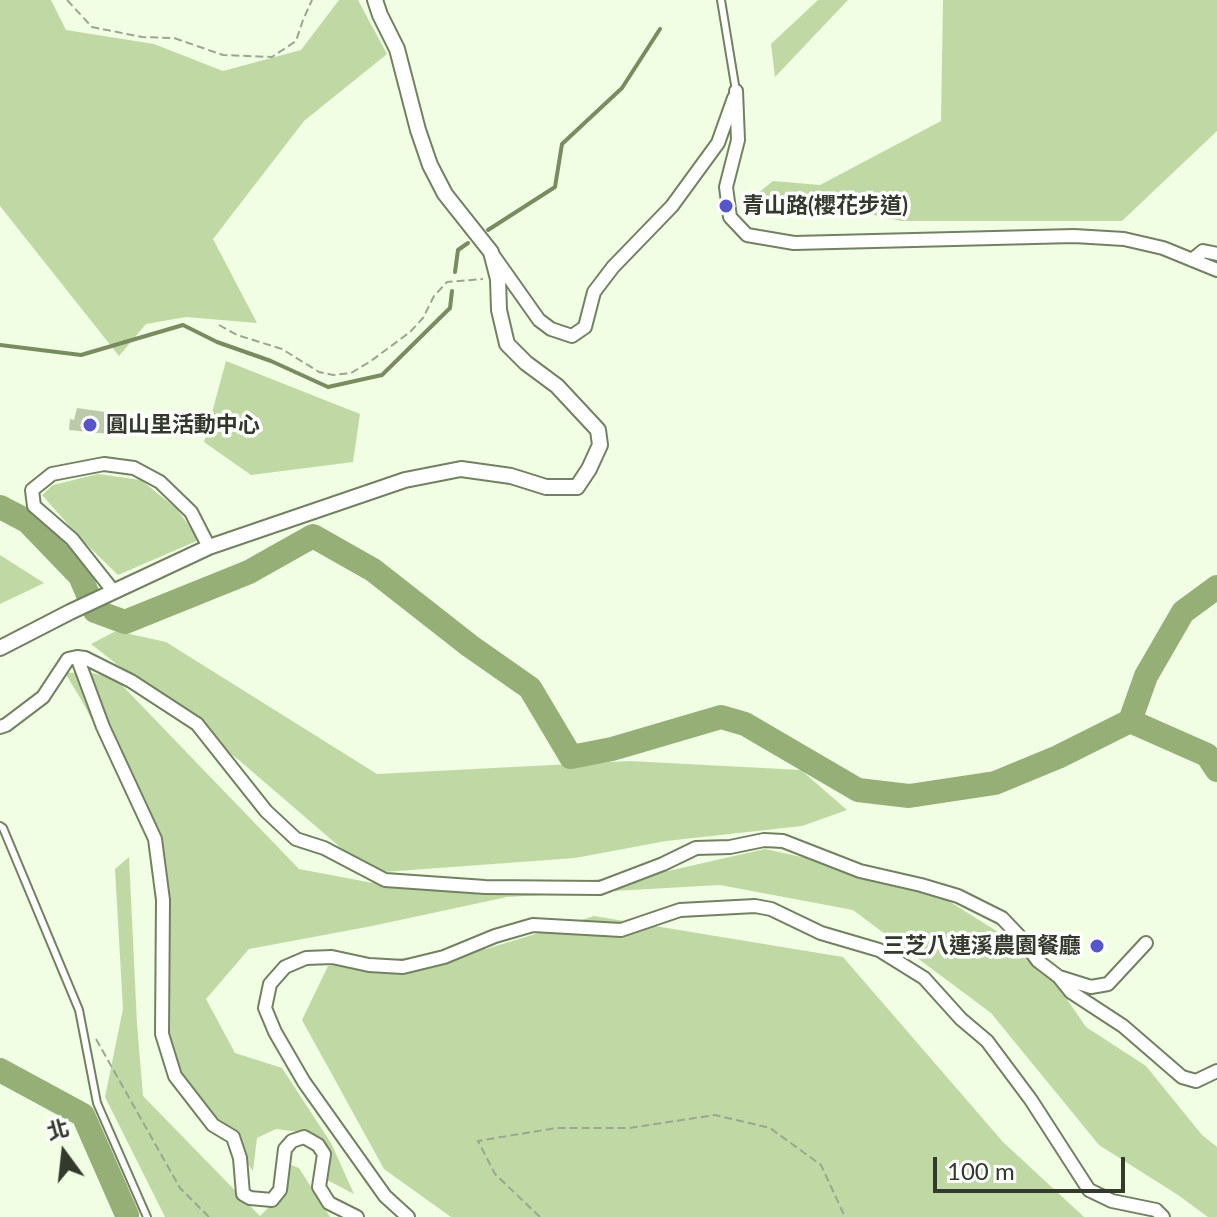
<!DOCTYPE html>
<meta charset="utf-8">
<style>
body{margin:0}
#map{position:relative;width:1217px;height:1217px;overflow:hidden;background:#f1fee3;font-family:Lato,"Noto Sans TC",sans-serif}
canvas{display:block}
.north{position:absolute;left:24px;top:1113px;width:80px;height:80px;-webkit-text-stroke:6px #fff;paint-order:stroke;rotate:345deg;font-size:22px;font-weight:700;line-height:32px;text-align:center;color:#333a2c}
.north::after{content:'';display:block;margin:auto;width:28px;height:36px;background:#333a2c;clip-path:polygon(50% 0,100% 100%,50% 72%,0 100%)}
.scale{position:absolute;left:933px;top:1157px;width:192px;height:36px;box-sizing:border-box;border:4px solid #333a2c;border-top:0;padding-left:10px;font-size:24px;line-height:28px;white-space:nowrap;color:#333a2c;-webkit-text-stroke:6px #fff;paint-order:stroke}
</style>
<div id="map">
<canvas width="1217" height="1217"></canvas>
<div class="north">北</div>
<div class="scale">100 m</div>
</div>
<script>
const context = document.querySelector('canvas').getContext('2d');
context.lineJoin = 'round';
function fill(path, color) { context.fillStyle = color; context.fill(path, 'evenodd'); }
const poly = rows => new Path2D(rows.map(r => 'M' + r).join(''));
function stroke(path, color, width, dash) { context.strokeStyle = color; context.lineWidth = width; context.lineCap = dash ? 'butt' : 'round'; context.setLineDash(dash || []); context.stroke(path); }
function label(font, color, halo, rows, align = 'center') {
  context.font = font + ' Lato,"Noto Sans TC",sans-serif'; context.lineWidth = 7; context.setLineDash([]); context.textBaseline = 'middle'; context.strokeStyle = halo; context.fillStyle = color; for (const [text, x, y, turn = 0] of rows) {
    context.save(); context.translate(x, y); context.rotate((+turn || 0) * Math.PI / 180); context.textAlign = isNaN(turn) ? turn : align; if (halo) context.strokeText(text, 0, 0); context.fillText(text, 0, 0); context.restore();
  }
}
fill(poly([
 [0,0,51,0,66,30,154,44,223,71,301,50,339,0,358,0,387,54,304,121,213,239,257,323,186,317,146,324,119,356,0,206],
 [818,0,848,0,775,77,771,44],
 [943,0,1217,0,1217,131,1122,221,902,221,835,207,777,215,743,205,773,181,820,185,941,121],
 [226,361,360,414,353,462,251,475,204,442],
 [98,474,141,480,177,509,199,540,118,575,81,539,42,495,53,485],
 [0,555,44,583,0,604],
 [116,631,166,642,377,774,630,761,801,770,847,810,802,826,666,841,575,858,370,873,240,761,91,644],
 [88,672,116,679,299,869,389,886,491,892,668,871,765,849,920,883,1038,957,1086,1027,1146,1066,1202,1135,1217,1147,1217,1217,1208,1217,1178,1195,1099,1145,991,1013,853,910,720,885,507,897,372,926,249,949,206,999,235,1053,282,1068,331,1143,354,1194,327,1180,307,1133,276,1129,257,1138,253,1171,164,1052,166,926,148,822,130,793,82,701,65,673],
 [129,857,137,1024,143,1096,260,1216,278,1198,283,1162,299,1168,330,1217,165,1217,105,1097,123,1009,115,869],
 [594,916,843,957,1003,1142,1084,1217,451,1217,384,1169,302,1020,328,966,486,949]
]), '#c0d9a4');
stroke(poly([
 [488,230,555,187,562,144,622,88,660,29],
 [455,272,458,250,468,243],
 [0,345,81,355,183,325,217,342,271,361,328,387,382,375,450,308,452,291]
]), '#788c60', 4);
stroke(poly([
 [0,507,27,521,80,576,95,611,125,622,249,572,313,536,373,570,470,646,530,688,571,757,612,749,721,717,745,724,858,790,909,796,995,783,1058,757,1130,721,1146,676,1183,612,1217,587],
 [1130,721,1207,755,1217,770],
 [0,1070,83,1115,127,1215]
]), '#95af77', 24);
fill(poly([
 [77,408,112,413,109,434,69,430,70,419,74,420]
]), '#bbcbaa');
const service = poly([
 [721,0,736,91],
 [0,826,3,828,79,1010,97,1103,147,1217]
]);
const minor = poly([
 [736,91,738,140,726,187,730,217,747,235,794,243,1074,236,1124,239,1163,248,1217,270],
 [493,255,539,320,551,329,572,336,585,327,594,292,613,267,672,206,718,143,734,98],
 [1192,260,1203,251,1217,254],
 [114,592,72,539,34,506,32,490,52,474,104,464,134,468,160,482,191,512,209,547],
 [77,657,103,727,155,839,163,900,162,1034,175,1076,213,1125,233,1137,240,1158,243,1194,250,1198,272,1200,280,1190,285,1149,292,1141,304,1137,318,1145,324,1154,319,1187,329,1203,357,1217],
 [0,727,6,725,43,697,68,659,77,657,85,658,131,681,197,724,266,811,296,839,324,848,385,880,485,887,600,888,663,864,696,848,730,847,764,840,783,841,860,871,921,885,958,896,1002,918,1022,939,1038,961,1059,977,1071,992,1123,1026,1182,1077,1196,1081,1217,1071],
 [1059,977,1091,987,1108,984,1146,943],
 [408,1217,385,1196,304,1082,275,1032,265,1008,270,984,285,967,306,958,332,957,369,965,403,967,444,957,495,936,533,925,621,930,680,910,755,906,771,909,821,933,879,950,924,978,961,1019,987,1041,1031,1100,1089,1190,1112,1201,1156,1210,1163,1217]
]);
const tertiary = poly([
 [0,648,70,612,209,547,405,480,461,469,511,476,546,487,577,487,589,469,600,445,598,430,557,386,526,363,507,344,499,310,498,279,491,252,445,194,430,165,418,130,397,49,380,15,375,0]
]);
stroke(service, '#728162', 10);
stroke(minor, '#728162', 16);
stroke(tertiary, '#728162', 18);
stroke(poly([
 [67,0,92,27,142,37,174,38,223,55,272,57,296,41,303,20,312,0],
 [219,325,237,335,282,349,319,372,333,375,351,373,371,361,410,332,423,318,434,296,447,282,483,279],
 [96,1039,180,1188,209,1217],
 [540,1217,495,1174,478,1141,556,1128,629,1128,715,1115,770,1128,821,1165,845,1217]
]), '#9ba691', 2, [8, 4]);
stroke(service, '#fff', 6);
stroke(minor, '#fff', 12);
stroke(tertiary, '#fff', 14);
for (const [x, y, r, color] of [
 [726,206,8,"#55c"],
 [90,425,8,"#55c"],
 [1097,946,8,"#55c"]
]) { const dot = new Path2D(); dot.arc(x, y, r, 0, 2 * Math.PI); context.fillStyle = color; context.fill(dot); stroke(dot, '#fff', 3); }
label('bold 22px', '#333a2c', '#fff', [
 ["青山路(櫻花步道)",742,206],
 ["圓山里活動中心",106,425],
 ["三芝八連溪農園餐廳",1081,946,"right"]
], 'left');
</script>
